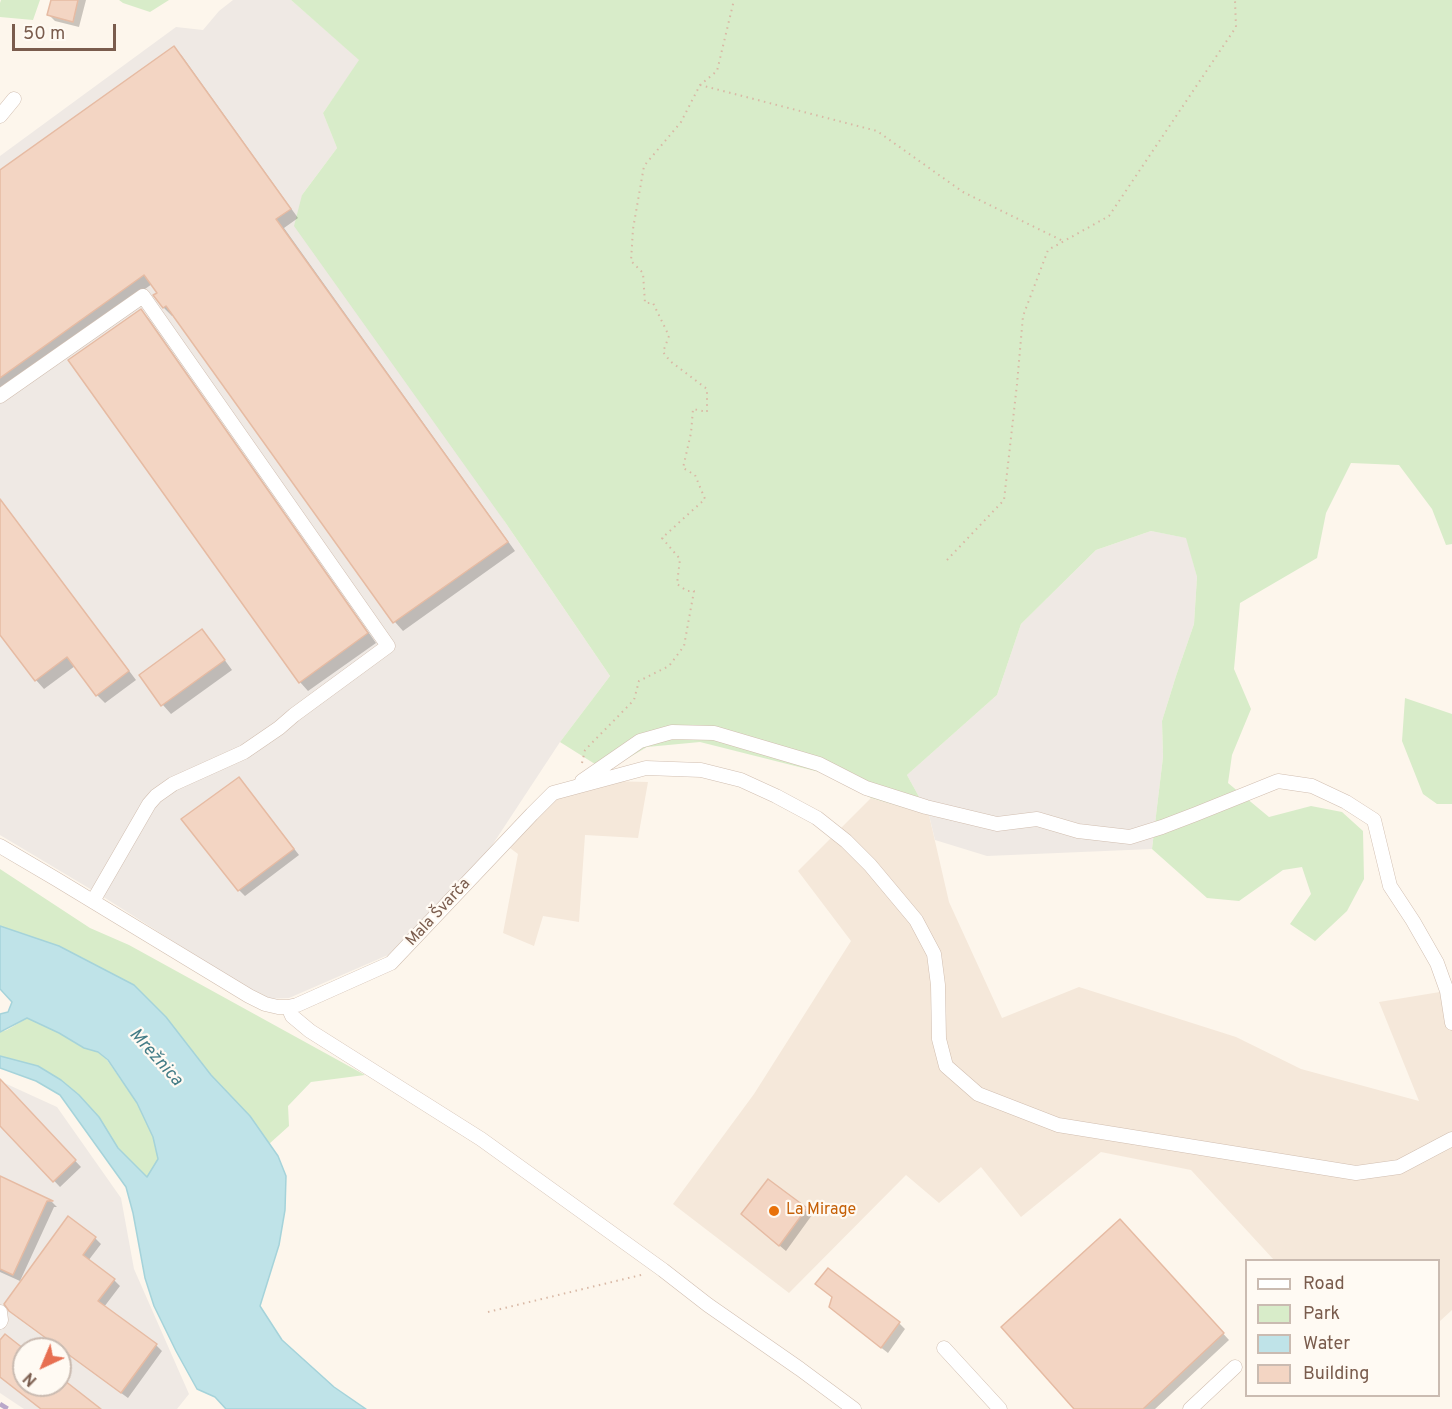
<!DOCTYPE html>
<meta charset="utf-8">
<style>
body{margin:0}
#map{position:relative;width:1452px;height:1409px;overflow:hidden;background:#fdf6ec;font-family:Overpass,sans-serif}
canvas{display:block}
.legend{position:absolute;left:1245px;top:1259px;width:195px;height:138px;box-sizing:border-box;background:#fffaf3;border:2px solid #cabbb1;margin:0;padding:8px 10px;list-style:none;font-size:18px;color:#7a5c4d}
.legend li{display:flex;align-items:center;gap:12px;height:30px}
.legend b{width:30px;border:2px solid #cabbb1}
.north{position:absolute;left:12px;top:1337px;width:60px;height:60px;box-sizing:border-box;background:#fffaf3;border:2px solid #cabbb1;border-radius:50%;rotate:224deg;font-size:16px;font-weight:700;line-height:24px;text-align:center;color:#7a5c4d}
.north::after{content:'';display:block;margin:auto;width:21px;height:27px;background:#e76f51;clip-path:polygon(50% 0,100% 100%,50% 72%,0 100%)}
.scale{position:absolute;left:12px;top:24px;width:104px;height:27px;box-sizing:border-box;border:3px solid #7a5c4d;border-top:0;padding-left:8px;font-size:18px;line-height:21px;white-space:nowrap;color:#7a5c4d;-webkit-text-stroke:4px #fffaf3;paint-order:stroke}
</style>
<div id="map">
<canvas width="1452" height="1409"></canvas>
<ul class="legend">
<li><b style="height:8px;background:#fff"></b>Road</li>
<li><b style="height:16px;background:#d8ecc9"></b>Park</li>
<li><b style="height:16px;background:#bfe3e8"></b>Water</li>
<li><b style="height:16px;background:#f3d5c3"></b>Building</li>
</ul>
<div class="north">N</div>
<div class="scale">50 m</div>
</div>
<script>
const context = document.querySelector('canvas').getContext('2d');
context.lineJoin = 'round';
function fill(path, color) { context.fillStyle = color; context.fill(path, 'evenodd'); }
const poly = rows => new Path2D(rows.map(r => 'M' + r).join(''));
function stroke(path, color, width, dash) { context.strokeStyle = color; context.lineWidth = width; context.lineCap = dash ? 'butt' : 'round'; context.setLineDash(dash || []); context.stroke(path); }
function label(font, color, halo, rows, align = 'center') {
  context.font = font + ' Overpass,sans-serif'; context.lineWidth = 4.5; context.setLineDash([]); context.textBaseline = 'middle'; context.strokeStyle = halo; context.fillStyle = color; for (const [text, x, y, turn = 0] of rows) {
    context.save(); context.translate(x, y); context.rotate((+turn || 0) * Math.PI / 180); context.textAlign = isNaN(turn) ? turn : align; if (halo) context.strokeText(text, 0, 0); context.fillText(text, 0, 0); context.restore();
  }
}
fill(poly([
 [608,781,648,782,638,838,585,835,579,922,543,916,534,946,503,933,518,854,510,848,548,804,577,789],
 [871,798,929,815,949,902,1002,1018,1079,987,1236,1037,1301,1069,1419,1101,1379,1002,1452,990,1452,1310,1439,1322,1438,1260,1274,1260,1191,1170,1101,1152,1021,1217,981,1167,939,1203,906,1175,789,1293,673,1204,754,1094,851,941,798,871]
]), '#f5e8da');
fill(poly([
 [233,0,291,0,360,60,323,113,337,148,302,195,505,522,610,676,560,742,487,853,388,955,289,998,264,999,102,896,0,835,0,156,176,27,203,30,219,11],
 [1151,531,1187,538,1197,577,1194,624,1176,676,1162,721,1163,757,1152,849,987,856,935,840,929,815,907,775,997,695,1021,624,1096,550],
 [0,1081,57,1107,121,1198,134,1269,189,1394,177,1409,24,1409,0,1393],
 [24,1349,60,1349,60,1385,24,1385]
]), '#efe9e4');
fill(poly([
 [1,0,40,0,33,20,0,17,0,3],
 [119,0,169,0,150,12,123,3],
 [291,0,1452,0,1452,544,1446,545,1432,509,1399,465,1351,463,1326,513,1317,558,1240,603,1234,669,1251,709,1232,755,1228,783,1269,817,1311,806,1342,812,1363,831,1364,879,1347,911,1315,941,1290,924,1311,894,1302,867,1283,870,1239,901,1207,898,1152,849,1163,757,1162,721,1176,676,1194,624,1197,577,1186,538,1151,531,1096,550,1021,624,997,695,907,775,929,815,871,798,823,773,700,742,647,747,606,771,560,742,610,676,505,522,294,226,302,195,337,148,323,113,359,60],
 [1405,698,1452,714,1452,804,1437,804,1423,794,1402,741],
 [0,869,90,928,129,945,365,1075,311,1082,288,1106,289,1126,269,1144,250,1116,211,1075,166,1017,134,985,59,946,0,926],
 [27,1018,59,1033,84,1048,98,1052,107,1060,137,1103,153,1137,158,1159,147,1177,118,1148,99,1117,79,1095,61,1080,38,1066,0,1056,0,1032,7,1030]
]), '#d8ecc9');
const water = poly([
 [0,926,59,946,134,985,166,1017,211,1075,250,1116,278,1156,286,1176,285,1210,279,1245,260,1306,282,1340,334,1387,366,1409,226,1409,215,1397,197,1389,176,1351,154,1306,145,1278,133,1213,126,1187,60,1095,36,1081,0,1068,0,1056,38,1066,61,1080,79,1095,99,1117,118,1148,147,1177,158,1159,153,1137,137,1103,108,1060,98,1052,84,1048,59,1033,27,1018,0,1032,0,1014,8,1012,12,1002,0,989,0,926]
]);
fill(water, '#bfe3e8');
stroke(water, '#a5d3da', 1.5);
fill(poly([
 [53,0,86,0,79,27,55,21,49,15],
 [174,48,182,56,298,218,284,228,515,551,403,631,395,622,174,314,172,316,164,308,155,295,159,293,152,284,0,392,0,172],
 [141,310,149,319,376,643,308,691,300,682],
 [0,499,136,680,105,703,97,695,75,666,44,689,36,680,0,632],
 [202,631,210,640,232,670,171,714,163,705,141,676],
 [245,785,299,855,245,896,239,890],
 [4,1085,81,1167,60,1187,0,1123,0,1088],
 [0,1178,52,1202,57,1207,54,1207,20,1281,0,1272],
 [768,1181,812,1215,786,1251,749,1220],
 [1126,1227,1229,1340,1155,1409,1076,1409],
 [95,1238,101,1244,88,1261,114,1280,120,1286,104,1307,156,1345,162,1351,128,1398,17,1317,10,1310],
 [817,1284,899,1323,905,1329,888,1353,837,1313,833,1298]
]), '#0003');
const building = poly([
 [51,0,78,0,73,22,47,15,51,0],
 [174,46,291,209,276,219,508,542,393,623,166,306,163,308,153,295,157,293,144,275,0,378,0,170,174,46],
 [141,309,368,633,299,683,68,360,141,309],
 [0,499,129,671,96,696,67,657,35,681,0,635,0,499],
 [202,629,225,660,161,706,139,675,202,629],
 [239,777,294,849,238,891,181,819,239,777],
 [0,1079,76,1160,53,1182,0,1126,0,1079],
 [0,1176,53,1201,47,1201,13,1275,0,1269,0,1176],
 [768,1179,807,1208,779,1246,741,1214,768,1179],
 [68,1216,96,1237,83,1255,115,1279,98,1301,157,1344,121,1393,9,1311,4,1304,68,1216],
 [1120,1219,1224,1333,1143,1409,1074,1409,1001,1327,1120,1219],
 [828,1268,900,1322,881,1348,829,1307,832,1297,815,1284,828,1268],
 [5,1334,24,1349,24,1385,60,1385,60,1377,101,1409,41,1409,0,1377,0,1340,5,1334]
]);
fill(building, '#f3d5c3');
stroke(building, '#e6bba3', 1.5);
const minor = poly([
 [0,116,14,99],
 [0,396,143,296,388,646,294,715,279,728,244,752,173,784,156,796,149,804,93,901],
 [582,781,640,741,672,732,714,733,819,764,866,788,926,807,997,824,1037,819,1078,831,1130,837,1162,827,1196,814,1278,781,1312,786,1346,802,1374,820,1390,886,1413,921,1437,963,1447,991,1452,1023],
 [0,846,56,879,249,996,265,1004,278,1007,288,1007,297,1005,391,963,532,814,553,793,646,768,701,770,741,780,776,796,817,818,846,841,870,865,916,920,934,954,938,985,939,1039,946,1066,978,1094,1058,1125,1356,1173,1399,1167,1452,1139],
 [288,1007,292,1016,310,1031,481,1139,663,1270,708,1305,800,1369,854,1409],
 [0,1312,1,1320,0,1322],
 [944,1348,1000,1409],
 [1190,1409,1235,1367]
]);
stroke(minor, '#d1beb0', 15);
stroke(poly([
 [700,85,877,131,963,192,1063,241],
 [947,560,1004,500,1017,384,1023,316,1048,250,1109,216,1236,27,1235,0],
 [582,763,585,750,634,700,639,681,669,666,684,646,694,591,687,591,677,584,680,559,662,538,705,499,695,475,683,468,691,433,693,409,707,412,707,389,670,361,663,352,669,336,653,303,645,303,643,273,631,261,633,229,644,166,681,122,700,85,717,71,734,0],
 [488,1312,645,1274]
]), '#d9b8a5', 2, [1.5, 4.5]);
stroke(minor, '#fff', 14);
stroke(poly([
 [0,1404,8,1409]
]), '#b9a8c9', 4.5, [9, 6]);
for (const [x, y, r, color] of [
 [774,1211,6,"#e8710a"]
]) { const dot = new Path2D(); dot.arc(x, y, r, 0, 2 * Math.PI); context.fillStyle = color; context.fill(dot); stroke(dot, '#fffaf3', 2); }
label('16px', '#7a5c4d', '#fffaf3', [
 ["Mala Švarča",439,913,-47]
]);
label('16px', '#c56008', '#fffaf3', [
 ["La Mirage",786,1211]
], 'left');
label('italic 18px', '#437c86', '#fffaf3', [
 ["Mrežnica",155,1058,48]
]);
</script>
